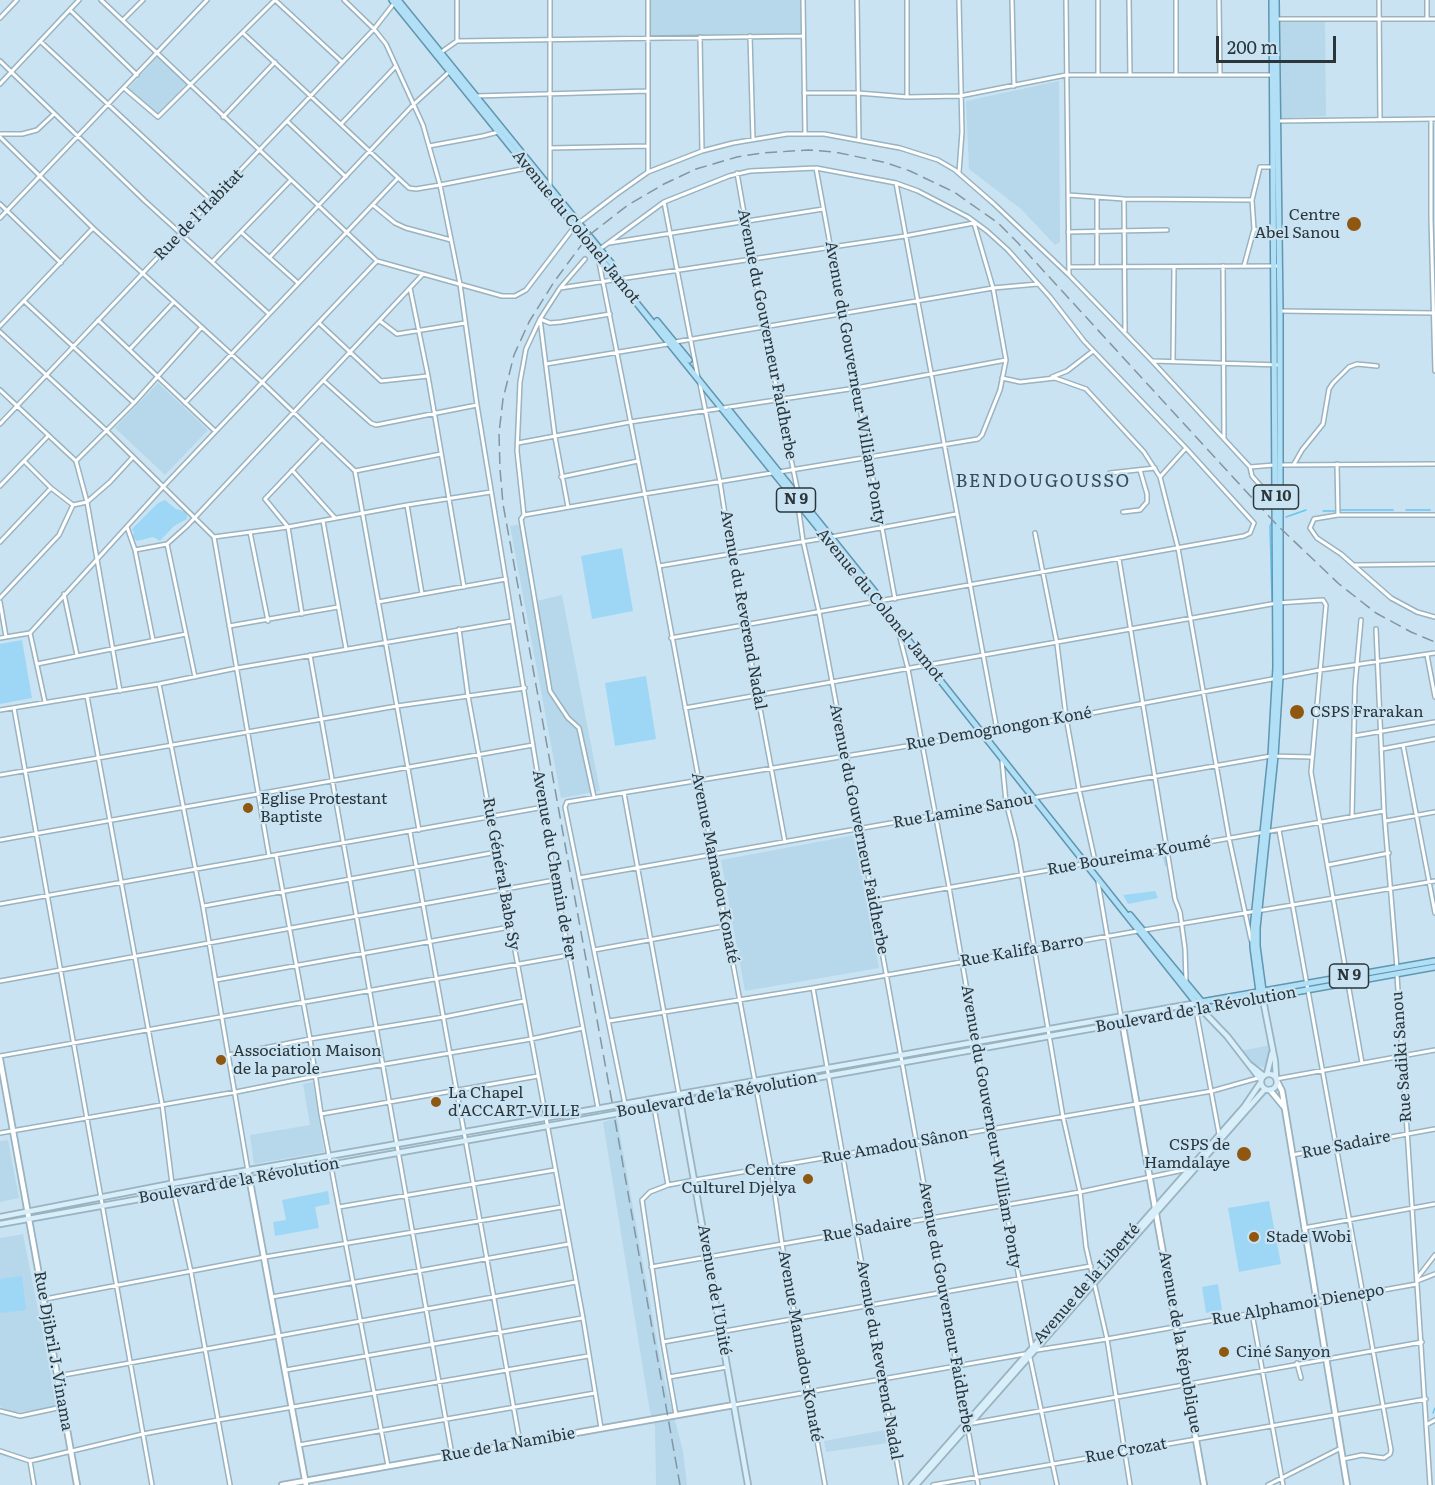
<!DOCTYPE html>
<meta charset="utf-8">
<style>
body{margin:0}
#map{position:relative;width:1435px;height:1485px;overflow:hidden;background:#c9e3f2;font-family:Literata,serif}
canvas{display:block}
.scale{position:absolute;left:1216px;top:36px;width:120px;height:27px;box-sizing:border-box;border:3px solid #2b363b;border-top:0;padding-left:8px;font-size:18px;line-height:21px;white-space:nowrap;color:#2b363b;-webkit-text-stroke:4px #c9e3f2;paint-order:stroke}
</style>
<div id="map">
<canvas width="1435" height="1485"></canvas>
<div class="scale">200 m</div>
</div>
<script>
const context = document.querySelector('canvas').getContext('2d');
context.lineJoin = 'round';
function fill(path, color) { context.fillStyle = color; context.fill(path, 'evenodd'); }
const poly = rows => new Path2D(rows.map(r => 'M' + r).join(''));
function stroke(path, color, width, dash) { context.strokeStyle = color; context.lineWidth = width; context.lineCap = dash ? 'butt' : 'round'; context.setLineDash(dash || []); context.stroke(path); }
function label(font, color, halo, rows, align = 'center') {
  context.font = font + ' Literata,serif'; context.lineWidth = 4.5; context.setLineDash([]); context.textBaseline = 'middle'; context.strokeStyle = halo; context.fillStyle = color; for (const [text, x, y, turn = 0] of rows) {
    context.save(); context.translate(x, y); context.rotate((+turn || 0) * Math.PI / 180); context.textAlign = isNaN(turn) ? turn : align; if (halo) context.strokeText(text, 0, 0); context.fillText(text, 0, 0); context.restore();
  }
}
fill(poly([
 [648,0,803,0,803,36,648,38],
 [1325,21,1326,116,1279,118,1278,22],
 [157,57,186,84,156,115,128,89],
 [1059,81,1060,242,1055,245,1021,209,969,169,966,101],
 [158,383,208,430,165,475,115,428],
 [523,524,537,601,562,595,600,791,561,798,510,526],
 [855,835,879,968,745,991,721,860],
 [1270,1045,1271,1052,1266,1068,1255,1065,1241,1051],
 [313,1082,324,1152,254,1164,250,1135,310,1125,303,1084],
 [617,1118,663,1375,683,1451,687,1485,656,1485,655,1426,650,1412,603,1122],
 [8,1140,19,1198,0,1202,0,1141],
 [23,1234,57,1406,36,1411,12,1412,0,1407,0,1238],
 [885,1430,888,1443,826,1452,824,1441]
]), '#b6d8ea');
fill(poly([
 [165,500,176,509,187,512,187,519,174,526,160,541,153,537,137,541,132,537,134,533,132,529,158,503],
 [622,548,633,611,592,619,581,556],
 [22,640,32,698,0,704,0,644],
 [646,676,656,739,615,746,605,683],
 [1168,850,1170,865,1165,866,1163,857,1105,867,1104,861],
 [1155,891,1158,898,1128,904,1123,895],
 [328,1191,330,1204,315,1207,319,1228,275,1236,273,1222,286,1220,282,1200],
 [1269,1201,1281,1264,1239,1272,1228,1208],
 [22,1276,26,1310,0,1313,0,1279],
 [1218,1284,1222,1310,1206,1313,1202,1287]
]), '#9ed7f5');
stroke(poly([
 [1341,510,1393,510],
 [1406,510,1430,510],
 [1323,511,1336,511],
 [1286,517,1306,510],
 [1272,522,1270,526,1272,601],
 [1433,1413,1435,1408]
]), '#66c5f2', 1.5);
const minor = poly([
 [101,0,377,261,502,296,515,296,526,290,575,226,617,194,648,172,702,151,733,143,787,134,824,134,900,148,938,160,955,170,993,203,1069,275,1152,361,1250,467,1252,476,1273,500],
 [344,0,374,29,386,44,423,125,440,185,460,284,477,405,555,880,598,1108],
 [457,0,457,41],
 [550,0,550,187],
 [648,0,648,172],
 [803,0,805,133],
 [857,0,859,139],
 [907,0,907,97],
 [1012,0,1014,86],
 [1066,0,1069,275],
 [1098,0,1098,75],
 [1129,0,1130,75],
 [1176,0,1176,74],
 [1219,0,1220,74],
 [1379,0,1380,120],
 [1427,0,1427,18],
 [70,10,137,75],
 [0,18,17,0],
 [1277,19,1435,19],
 [123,20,143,0],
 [243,33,409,188,416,189,440,185,527,168],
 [750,36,753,139],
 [700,37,702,151],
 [40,41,212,201],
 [440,53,457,41,803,36],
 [0,61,145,201,269,314],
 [0,84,79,0],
 [124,88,158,117,275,0,342,62],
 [804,93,858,93,907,97,960,96,1066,75,1272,75],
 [476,96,648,91],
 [223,117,275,62],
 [1431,119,1431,219,1435,371],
 [287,121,346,177],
 [1278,121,1435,119],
 [342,123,396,66],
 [0,134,22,134,37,130,54,114],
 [0,137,93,228,263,383,355,471,419,830],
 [429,146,483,136,498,132],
 [551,148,648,146],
 [816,168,895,599],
 [959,172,962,132,959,0],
 [737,173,764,327,798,493],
 [896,183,997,730],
 [1068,195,1124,199,1252,200,1260,167,1274,167],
 [1097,197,1097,267],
 [1124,199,1125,331],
 [664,202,698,378],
 [0,204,61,263],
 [373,205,395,223,406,228,451,240],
 [0,218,207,0],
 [1254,229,1274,234],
 [241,232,298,283],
 [1068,232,1167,230],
 [609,243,823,209],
 [600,249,664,202,729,176,750,171,816,168,896,183,918,191,968,217,987,231,1008,250,1050,297,1084,341,1186,448,1254,523,1250,533,1244,536,671,638],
 [270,257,414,104,450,71],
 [598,257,659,566,771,1168,782,1244,825,1485],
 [585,259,560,288,540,319,526,349,520,382,517,451,524,515,644,494,772,473],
 [213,261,291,180],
 [1223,266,1224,438],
 [1244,266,1254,229,1252,200],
 [1069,267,1279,266],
 [410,288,428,376,464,587],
 [560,288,905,236,974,223,993,288,1006,360,1000,390,982,435,978,439,779,472],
 [24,301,134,403],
 [1280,311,1434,313],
 [98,320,215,431],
 [380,321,397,334,465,323],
 [319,323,381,381,428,376],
 [0,326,93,228],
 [0,332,107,431,214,537,269,856],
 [675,342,993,288,1038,284],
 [130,349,174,302],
 [1153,361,1280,365],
 [1173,361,1174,267],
 [546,364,668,344],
 [1052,377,1067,371,1093,351],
 [1002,378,1020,382,1055,378,1086,389,1144,452,1160,477,1178,548,1229,838,1251,940],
 [324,381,371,423,376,425,477,405],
 [700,384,720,482,731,553,785,842],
 [0,390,76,461,87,502,120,691],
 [185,403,398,178],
 [0,424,374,29,395,2],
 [518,443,630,422,856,388,1006,360],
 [24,461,51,488,73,505],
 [76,461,134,403,202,327],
 [1294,464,1302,450,1323,424,1329,389,1333,383,1349,367,1357,364,1377,366],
 [1337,464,1338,515],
 [1281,465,1435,464],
 [1250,467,1274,465],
 [292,470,335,518],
 [355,471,441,454],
 [1110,473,1155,468],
 [561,477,638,461],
 [1160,477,1186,448],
 [0,486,48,436],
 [407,505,422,594],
 [798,505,803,541,819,612,873,901,978,1485],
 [568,507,555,437,540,319,550,323,561,322,610,314],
 [1123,512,1140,510,1147,502,1147,494,1140,470],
 [524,515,521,519,550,691,568,718,579,728,594,797],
 [1435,515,1338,515,1314,519,1310,528,1317,538,1341,554,1391,598,1417,612,1435,617],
 [323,521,346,649],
 [127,527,135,550,153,640],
 [250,532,268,621],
 [1035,533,1057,644,1066,717,1079,789,1095,861],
 [214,537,288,527,407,505,491,492],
 [831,537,956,514],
 [0,542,51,488],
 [167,544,195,677],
 [135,550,167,544,187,526,423,274],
 [1119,559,1175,899,1180,912,1185,949,1186,980],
 [1355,565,1435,564],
 [659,566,825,538],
 [64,594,77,655],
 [0,598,59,535,73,505,87,502,110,482,133,457],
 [0,602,6,637],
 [378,602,506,579],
 [302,614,288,527,265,499,322,439],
 [229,626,338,607],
 [459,629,468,696,583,1318,601,1428],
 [1376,629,1384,811,1397,968],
 [898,630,908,669,949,887,990,1123,1032,1347,1037,1350,1107,1339,1417,1284],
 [30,633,45,702],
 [0,638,30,633,162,488,377,261],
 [310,655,452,1455],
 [1427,655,1435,697],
 [37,664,186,634],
 [159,684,203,907,248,1171],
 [87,696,162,1104,172,1184,191,1272,230,1485],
 [14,708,152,1485],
 [685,708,1277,603,1323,600,1326,605,1311,772,1362,1063],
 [0,710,159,684,237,668,512,621],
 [1354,736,1435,722],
 [1403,745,1435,913],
 [1382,749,1435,739],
 [1002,761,1006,802,1016,841,1063,1117,1080,1192,1086,1247,1107,1339,1130,1485],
 [0,775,397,706,525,688],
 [624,793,679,1095],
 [1352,817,1355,686,1361,620],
 [1386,821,1435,812],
 [1279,830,1391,1450,1390,1454,1384,1458,1362,1455,1343,1459],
 [410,832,520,1443],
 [0,840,533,745],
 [276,855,310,1039,321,1114,388,1466],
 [1328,865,1389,853],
 [579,878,1271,756,1311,757],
 [1098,882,1121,1017],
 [873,901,1384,811],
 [0,904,544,807],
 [204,906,497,852],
 [1144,930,1435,881],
 [594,950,726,926],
 [1397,975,1430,1485],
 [216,980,510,927],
 [0,981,555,880],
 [813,988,901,1485],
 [1196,1010,1219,1134],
 [609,1021,813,988,1138,931],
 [229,1055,310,1039,444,1017,524,1001],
 [0,1056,570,955],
 [1276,1079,1435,1050],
 [625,1104,565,807,567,802,986,733,1320,670,1435,653],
 [654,1107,668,1185],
 [321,1114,538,1076],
 [0,1133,236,1092,316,1076,531,1039,583,1028],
 [1292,1155,1435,1129],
 [339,1207,555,1170],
 [1304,1228,1435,1204],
 [651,1267,1080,1192,1188,1169],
 [1418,1277,1435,1255],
 [1417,1281,1435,1274],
 [272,1297,569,1244],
 [45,1299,265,1257,562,1207],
 [1252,1313,1283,1485],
 [663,1342,1091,1266],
 [1297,1363,1301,1378],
 [286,1370,582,1318],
 [58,1376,576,1282],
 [669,1377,727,1367],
 [734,1405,1025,1354,1030,1358,1031,1362,1057,1485],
 [0,1411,20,1416,62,1407],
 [676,1415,663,1342,642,1200,650,1192,668,1185,695,1180,1212,1091,1258,1078],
 [973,1423,1422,1342],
 [1426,1425,1435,1420],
 [299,1445,595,1393],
 [0,1451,30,1461,143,1434,218,1420,588,1356],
 [30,1461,34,1485],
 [933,1485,1426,1399],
 [1268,1485,1341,1448]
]);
const tertiary = poly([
 [1122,1021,1204,1485],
 [0,1059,77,1485],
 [1277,1081,1282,1091,1347,1485],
 [1270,1090,1284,1107],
 [248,1171,306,1485],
 [282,1485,734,1405]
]);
const secondary = poly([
 [1264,998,1264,1005,1275,1061,1276,1077],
 [1250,1065,1264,1076],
 '1261 1082a8 8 0 1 1 16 0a8 8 0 1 1-16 0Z',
 [1267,1074,1272,1053],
 [680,1101,748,1485],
 [0,1217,170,1184,1197,1003],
 [0,1224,1201,1009,1227,1036,1261,1080],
 [912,1485,1244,1107,1261,1082],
 [916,1485,1265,1089]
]);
const primary = poly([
 [392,0,878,602,1201,1009,1435,967],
 [398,0,612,264],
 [657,321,689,360],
 [729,410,875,592],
 [1130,915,1207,1008],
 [1264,998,1257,946,1257,928,1275,756,1280,677,1280,311,1276,0],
 [1260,999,1253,947,1253,929,1271,756,1276,667,1272,0],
 [1201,1002,1435,961]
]);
stroke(minor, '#99b3c0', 6);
stroke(tertiary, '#99b3c0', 8);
stroke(secondary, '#99b3c0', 8);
stroke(primary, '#6096b0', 8);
stroke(minor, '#fff', 3);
stroke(tertiary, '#fff', 4.5);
stroke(secondary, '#d8effa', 4.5);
stroke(primary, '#b1dff5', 5);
stroke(poly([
 [612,1102,503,504,500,469,499,433,503,399,514,355,529,322,554,282,588,236,628,205,664,184,696,169,737,157,762,153,808,150,835,152,887,163,910,171,954,192,998,223,1018,243,1276,524,1339,584,1376,613,1411,632,1435,642],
 [615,1120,680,1485]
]), '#8295a0', 1.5, [12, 6]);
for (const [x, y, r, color] of [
 [1354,224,8,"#8f570f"],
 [1297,712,8,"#8f570f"],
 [248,808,6,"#8f570f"],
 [221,1060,6,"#8f570f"],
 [436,1102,6,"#8f570f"],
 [1244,1154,8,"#8f570f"],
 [808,1179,6,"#8f570f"],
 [1254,1237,6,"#8f570f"],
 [1224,1352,6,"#8f570f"]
]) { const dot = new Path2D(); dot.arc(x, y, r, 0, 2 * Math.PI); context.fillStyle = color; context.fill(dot); stroke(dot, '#c9e3f2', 2); }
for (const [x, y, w] of [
 [1276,497,45],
 [796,500,39],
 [1349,976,39]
]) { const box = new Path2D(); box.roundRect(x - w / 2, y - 12, w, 24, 4.5); context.fillStyle = '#c9e3f2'; context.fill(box); stroke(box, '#2b363b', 1.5); }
label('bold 15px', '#2b363b', null, [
 ["N 10",1276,497],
 ["N 9",796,500],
 ["N 9",1349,976]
]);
label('16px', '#2b363b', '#c9e3f2', [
 ["Rue de l'Habitat",199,215,-46],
 ["Avenue du Colonel Jamot",576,227,51],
 ["Avenue du Gouverneur Faidherbe",767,334,79],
 ["Avenue du Gouverneur William Ponty",855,383,80],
 ["Avenue du Colonel Jamot",880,605,51],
 ["Avenue du Reverend Nadal",743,610,80],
 ["Rue Demognongon Koné",999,729,-10],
 ["Rue Lamine Sanou",963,811,-10],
 ["Avenue du Gouverneur Faidherbe",859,829,79],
 ["Rue Boureima Koumé",1129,856,-10],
 ["Avenue du Chemin de Fer",554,865,80],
 ["Avenue Mamadou Konaté",715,868,79],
 ["Rue Général Baba Sy",501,874,80],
 ["Rue Kalifa Barro",1022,951,-10],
 ["Boulevard de la Révolution",1196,1010,-10],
 ["Rue Sadiki Sanou",1402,1057,-94],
 ["Boulevard de la Révolution",717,1095,-10],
 ["Avenue du Gouverneur William Ponty",991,1127,80],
 ["Rue Sadaire",1346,1145,-11],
 ["Rue Amadou Sânon",895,1146,-10],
 ["Boulevard de la Révolution",239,1181,-10],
 ["Rue Sadaire",867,1229,-10],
 ["Avenue de la Liberté",1087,1284,-49],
 ["Avenue de l'Unité",714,1290,80],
 ["Rue Alphamoi Dienepo",1298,1305,-10],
 ["Avenue du Gouverneur Faidherbe",946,1307,80],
 ["Avenue de la République",1180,1342,80],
 ["Avenue Mamadou Konaté",800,1346,80],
 ["Rue Djibril J. Vinama",53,1351,80],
 ["Avenue du Reverend Nadal",879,1360,80],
 ["Rue de la Namibie",508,1445,-10],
 ["Rue Crozat",1126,1451,-10]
]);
label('16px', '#2b363b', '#c9e3f2', [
 ["Centre",1340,215,"right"],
 ["Abel Sanou",1340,233,"right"],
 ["CSPS Frarakan",1310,712],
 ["Eglise Protestant",260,799],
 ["Baptiste",260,817],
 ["Association Maison",233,1051],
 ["de la parole",233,1069],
 ["La Chapel",448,1093],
 ["d'ACCART-VILLE",448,1111],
 ["CSPS de",1230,1145,"right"],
 ["Hamdalaye",1230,1163,"right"],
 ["Centre",796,1170,"right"],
 ["Culturel Djelya",796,1188,"right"],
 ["Stade Wobi",1266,1237],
 ["Ciné Sanyon",1236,1352]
], 'left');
context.letterSpacing = '1.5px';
label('18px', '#364c58', '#c9e3f2', [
 ["BENDOUGOUSSO",1043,482]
]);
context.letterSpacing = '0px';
</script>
